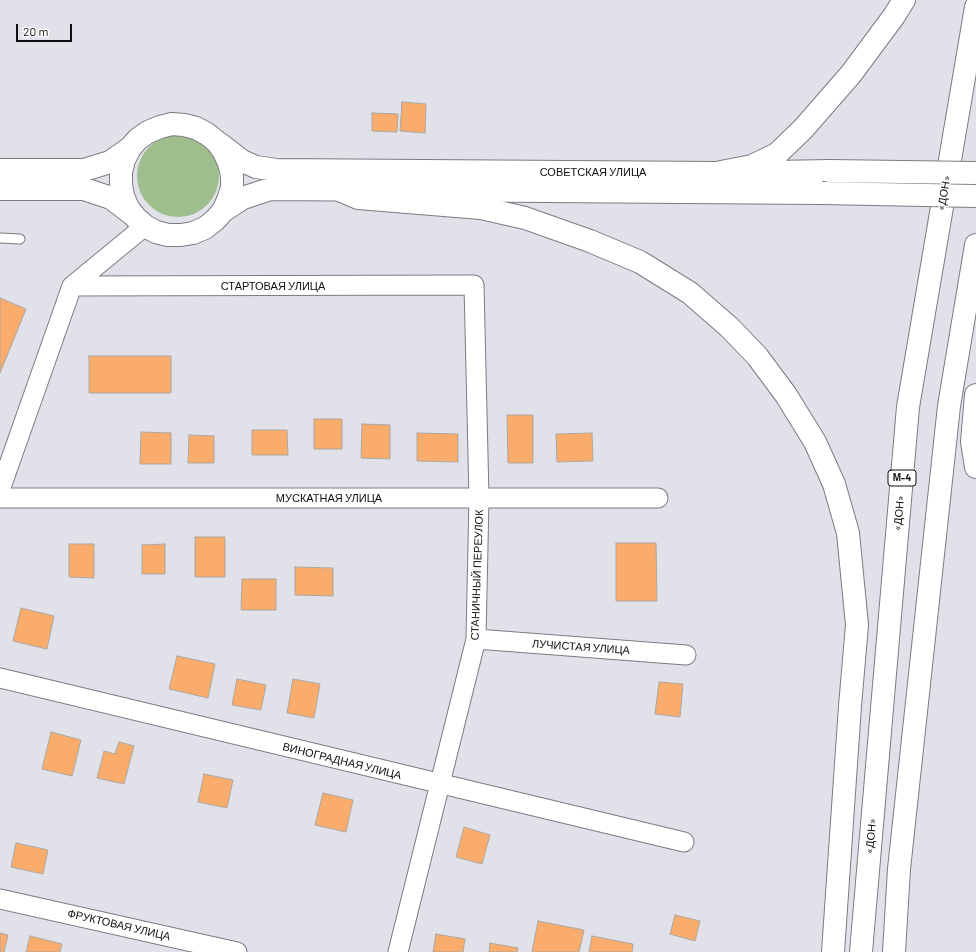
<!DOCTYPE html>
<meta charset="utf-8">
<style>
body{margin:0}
#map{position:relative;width:976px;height:952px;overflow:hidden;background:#e0e1e9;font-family:Barlow,sans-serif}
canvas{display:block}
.scale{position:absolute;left:16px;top:24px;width:56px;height:18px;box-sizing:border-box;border:2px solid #0f0f11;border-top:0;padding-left:5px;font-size:12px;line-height:14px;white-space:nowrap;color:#0f0f11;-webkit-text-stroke:3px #fff;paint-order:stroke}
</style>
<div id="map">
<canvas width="976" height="952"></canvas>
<div class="scale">20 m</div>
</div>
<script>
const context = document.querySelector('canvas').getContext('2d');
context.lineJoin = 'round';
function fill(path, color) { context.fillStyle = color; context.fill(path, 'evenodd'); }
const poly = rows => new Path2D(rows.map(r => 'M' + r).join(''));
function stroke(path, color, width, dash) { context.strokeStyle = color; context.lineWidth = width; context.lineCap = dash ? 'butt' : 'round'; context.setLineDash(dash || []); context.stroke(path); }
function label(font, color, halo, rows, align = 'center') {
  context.font = font + ' Barlow,sans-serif'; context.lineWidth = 3; context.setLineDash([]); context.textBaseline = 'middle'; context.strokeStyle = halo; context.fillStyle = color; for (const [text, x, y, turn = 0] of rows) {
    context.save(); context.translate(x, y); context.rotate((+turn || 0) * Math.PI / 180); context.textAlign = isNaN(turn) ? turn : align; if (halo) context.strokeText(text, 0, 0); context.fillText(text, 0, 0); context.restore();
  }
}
fill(poly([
 '137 176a41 41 0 1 1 82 0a41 41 0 1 1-82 0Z'
]), '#9fbe8d');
const building = poly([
 [402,102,426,104,425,133,400,131,402,102],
 [372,113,398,114,397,132,372,131,372,113],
 [0,298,26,309,0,373,0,298],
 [89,356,171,356,171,393,89,393,89,356],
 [507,415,533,415,533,463,508,463,507,415],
 [314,419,342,419,342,449,314,449,314,419],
 [362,424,390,425,390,459,361,458,362,424],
 [252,430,287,430,288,455,252,455,252,430],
 [141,432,171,433,171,464,140,464,141,432],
 [417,433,458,434,458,462,417,461,417,433],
 [592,433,593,461,557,462,556,434,592,433],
 [189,435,214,436,214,463,188,463,189,435],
 [195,537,225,537,225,577,195,577,195,537],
 [616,543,656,543,657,601,616,601,616,543],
 [69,544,94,544,94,578,69,577,69,544],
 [165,544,165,574,142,574,142,545,165,544],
 [295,567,333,568,333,596,295,595,295,567],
 [242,579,276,579,276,610,241,610,242,579],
 [21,608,54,616,47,649,13,641,21,608],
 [177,656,215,664,208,698,169,689,177,656],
 [237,679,266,685,261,710,232,705,237,679],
 [293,679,320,684,314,718,287,713,293,679],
 [659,682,683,684,680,717,655,714,659,682],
 [51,732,81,740,72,776,42,769,51,732],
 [119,742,134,746,124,784,97,778,104,751,115,754,119,742],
 [204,774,233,780,227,808,198,802,204,774],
 [323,793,353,800,346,832,315,825,323,793],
 [464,827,490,835,482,864,456,857,464,827],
 [16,843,48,850,43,874,11,867,16,843],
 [675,915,700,921,695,941,670,934,675,915],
 [538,921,584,930,579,952,532,952,538,921],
 [0,933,8,935,4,952,0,952,0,933],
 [436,934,465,939,463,952,433,952,436,934],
 [30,936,62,944,60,952,26,952,30,936],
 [592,936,633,944,632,952,589,952,592,936],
 [490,943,518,948,517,952,489,952,490,943]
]);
fill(building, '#f9ac6b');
stroke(building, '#ada7a1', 1);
const lane = poly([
 [0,238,20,239]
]);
const street = poly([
 [72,286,474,285,479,498,476,639,398,952],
 [0,490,72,286,145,226],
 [0,498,658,498],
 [476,639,686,655],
 [0,678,684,842],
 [0,899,237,952]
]);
const secondary = poly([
 [220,144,242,161,256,167,276,170,716,173,830,171],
 [0,170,84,170,110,162,130,148],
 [0,189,84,189,111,198,132,214],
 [223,211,228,200,232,188,232,175,229,163,224,152,217,142,207,134,196,128,184,125,172,124,160,127,148,132,138,139,130,148,124,160,121,172,121,184,123,196,128,208,136,218,145,226,156,232,168,235,181,235,193,233,205,228,215,220,223,211,243,198,270,189,822,193]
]);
const highway = poly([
 [716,173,752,166,777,154,803,129,851,74,894,16,904,0],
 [337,189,358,198,481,208,525,218,590,241,640,262,690,293,729,327,757,356,786,395,815,442,834,484,848,533,857,625,850,706,833,952],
 [976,395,972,442,976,467],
 [861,952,908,407,976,7],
 [894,952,899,869,949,406,976,245]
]);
stroke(lane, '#7b7c83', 11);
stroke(street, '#7b7c83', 21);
stroke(secondary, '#7b7c83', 24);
stroke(highway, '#7b7c83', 24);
stroke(lane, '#fff', 9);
stroke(street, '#fff', 19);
stroke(secondary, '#fff', 22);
stroke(highway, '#fff', 22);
const secondaryBridge = poly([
 [830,171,976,173],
 [822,193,976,196]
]);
stroke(secondaryBridge, '#7b7c83', 24, []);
stroke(secondaryBridge, '#fff', 22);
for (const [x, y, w] of [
 [902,478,28]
]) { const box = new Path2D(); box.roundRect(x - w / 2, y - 8, w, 16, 3); context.fillStyle = '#fff'; context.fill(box); stroke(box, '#0f0f11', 1); }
label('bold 10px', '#0f0f11', null, [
 ["М-4",902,478]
]);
label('11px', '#0f0f11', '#fff', [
 ["СОВЕТСКАЯ УЛИЦА",593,172],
 ["«ДОН»",944,193,-80],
 ["СТАРТОВАЯ УЛИЦА",273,286],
 ["МУСКАТНАЯ УЛИЦА",329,498],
 ["«ДОН»",899,513,-85],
 ["СТАНИЧНЫЙ ПЕРЕУЛОК",477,575,-88],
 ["ЛУЧИСТАЯ УЛИЦА",581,647,4],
 ["ВИНОГРАДНАЯ УЛИЦА",342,761,14],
 ["«ДОН»",871,836,-85],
 ["ФРУКТОВАЯ УЛИЦА",119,925,13]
]);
</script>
